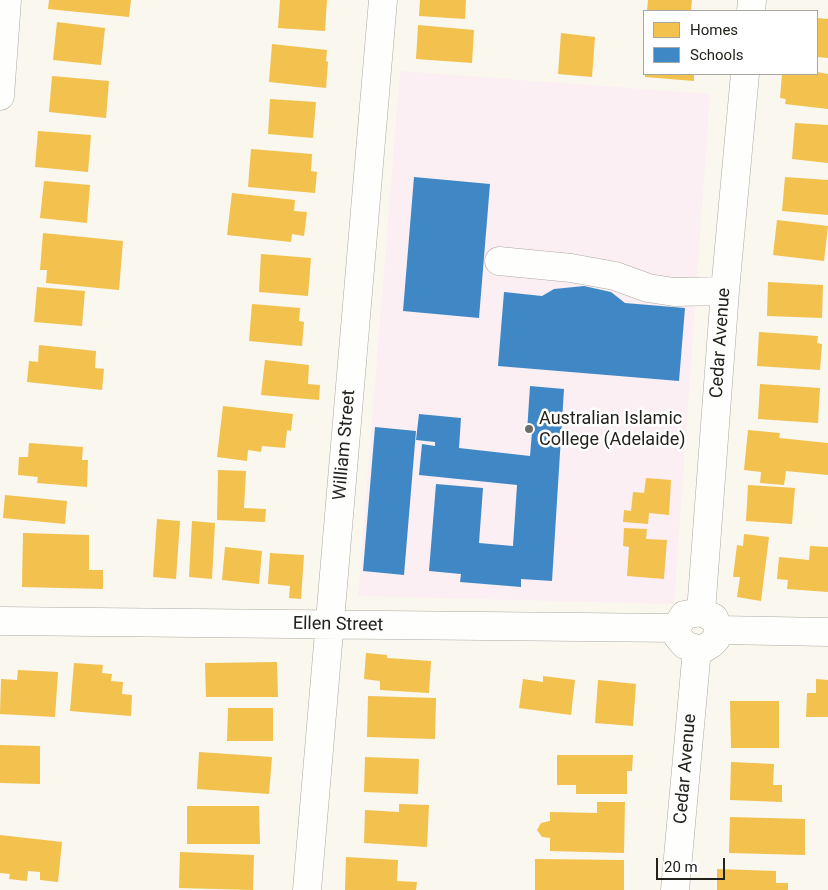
<!DOCTYPE html>
<style>
body{margin:0}
#map{position:relative;width:828px;height:890px;overflow:hidden;background:#f9f7ee;font-family:Roboto,sans-serif}
canvas{display:block}
.legend{position:absolute;left:643px;top:10px;width:175px;height:65px;box-sizing:border-box;background:#fff;border:1px solid #a7a7a4;margin:0;padding:6px 9px;list-style:none;font-size:15px;color:#23221c}
.legend li{display:flex;align-items:center;gap:10px;height:25px}
.legend b{width:25px;border:1px solid #a7a7a4}
.scale{position:absolute;left:656px;top:858px;width:69px;height:22px;box-sizing:border-box;border:2px solid #23221c;border-top:0;padding-left:6px;font-size:15px;line-height:18px;white-space:nowrap;color:#23221c;-webkit-text-stroke:4px #fff;paint-order:stroke}
</style>
<div id="map">
<canvas width="828" height="890"></canvas>
<ul class="legend">
<li><b style="height:14px;background:#f2c14e"></b>Homes</li>
<li><b style="height:14px;background:#3f88c5"></b>Schools</li>
</ul>
<div class="scale">20 m</div>
</div>
<script>
const context = document.querySelector('canvas').getContext('2d');
context.lineJoin = 'round';
function fill(path, color) { context.fillStyle = color; context.fill(path, 'evenodd'); }
const poly = rows => new Path2D(rows.map(r => 'M' + r).join(''));
function stroke(path, color, width, dash) { context.strokeStyle = color; context.lineWidth = width; context.lineCap = dash ? 'butt' : 'round'; context.setLineDash(dash || []); context.stroke(path); }
function label(font, color, halo, rows, align = 'center') {
  context.font = font + ' Roboto,sans-serif'; context.lineWidth = 5; context.setLineDash([]); context.textBaseline = 'middle'; context.strokeStyle = halo; context.fillStyle = color; for (const [text, x, y, turn = 0] of rows) {
    context.save(); context.translate(x, y); context.rotate((+turn || 0) * Math.PI / 180); context.textAlign = isNaN(turn) ? turn : align; if (halo) context.strokeText(text, 0, 0); context.fillText(text, 0, 0); context.restore();
  }
}
fill(poly([
 [400,71,710,94,674,604,358,596]
]), '#fceff3');
fill(poly([
 [49,0,131,0,129,17,48,9],
 [280,0,327,0,325,31,278,28],
 [420,0,466,0,465,19,419,16],
 [648,0,692,0,691,11,647,11],
 [817,18,828,19,828,58,817,57],
 [57,22,105,28,101,65,53,60],
 [418,25,474,30,472,63,416,59],
 [561,33,595,37,592,77,558,74],
 [272,44,327,50,326,61,328,62,326,88,269,82],
 [817,72,828,74,828,109,785,104,786,99,780,98,782,74],
 [645,74,694,74,694,81,645,77],
 [52,76,109,81,106,118,49,112],
 [270,99,316,102,313,138,268,134],
 [795,123,828,125,828,163,792,159],
 [38,131,91,135,88,172,35,167],
 [251,149,312,154,311,171,317,172,315,193,248,187],
 [785,177,828,180,828,215,782,211],
 [44,181,90,185,87,223,40,218],
 [232,193,295,200,294,211,307,212,304,236,292,234,291,242,227,235],
 [777,220,828,226,824,261,773,255],
 [43,233,123,241,119,290,46,283,47,270,40,270],
 [261,254,311,258,308,296,259,292],
 [768,282,823,285,822,318,767,316],
 [37,287,85,291,82,326,34,322],
 [252,304,300,308,299,321,304,322,302,346,249,341],
 [759,332,818,336,817,343,822,344,820,370,757,366],
 [39,345,96,351,95,368,104,369,102,390,27,382,29,361,38,362],
 [265,360,309,365,308,384,320,385,319,400,261,395],
 [760,384,820,388,818,423,758,419],
 [223,406,293,414,291,431,287,430,285,448,262,446,261,452,248,450,247,461,217,457],
 [748,430,780,433,779,438,828,443,828,475,786,471,784,485,760,483,761,472,744,470],
 [29,443,83,447,82,460,88,460,87,487,37,483,38,477,18,475,19,457,28,457],
 [218,470,246,471,244,508,266,509,265,522,217,520],
 [646,478,671,480,669,515,649,513,648,524,623,522,624,510,631,511,633,492,644,493],
 [748,485,795,488,792,524,746,521],
 [5,495,67,501,65,524,3,518],
 [157,519,180,521,176,579,153,577],
 [192,521,215,523,212,579,189,577],
 [624,528,647,529,646,539,667,540,664,579,627,576,629,547,623,546],
 [23,533,89,535,89,570,103,570,103,589,22,587],
 [744,534,769,537,761,601,737,597,740,577,733,577,737,545,743,546],
 [810,546,828,547,828,592,787,589,788,580,777,579,779,557,809,560],
 [225,547,262,551,259,584,222,580],
 [270,553,304,555,301,599,289,598,290,586,268,584],
 [366,653,387,655,387,658,431,661,429,693,380,690,380,681,364,679],
 [277,662,278,697,206,697,205,663],
 [74,663,103,665,102,673,112,674,111,681,123,682,122,694,132,695,131,716,70,711],
 [18,670,58,672,55,717,0,714,1,679,17,680],
 [543,676,575,680,571,715,519,708,523,679,543,682],
 [816,679,828,680,828,717,806,717,807,693,816,693],
 [598,680,636,684,633,726,595,723],
 [368,696,436,698,435,739,367,737],
 [730,701,779,701,779,748,731,748],
 [228,708,273,708,273,741,227,741],
 [0,745,40,746,40,784,0,783],
 [199,752,272,757,269,794,197,789],
 [557,755,633,755,632,771,627,771,627,794,576,794,576,785,557,785],
 [365,757,419,759,418,794,364,792],
 [731,762,774,764,773,785,782,785,782,802,730,800],
 [597,802,625,802,624,853,550,851,550,838,542,837,537,830,541,823,550,821,550,812,597,813],
 [399,804,429,805,427,847,364,843,365,810,399,812],
 [187,806,259,806,260,844,187,844],
 [730,817,805,819,805,855,729,853],
 [0,835,62,842,58,882,40,880,40,872,28,871,27,881,9,879,10,874,0,873],
 [180,852,254,855,253,890,179,888],
 [346,857,398,860,397,881,417,882,416,890,345,890],
 [535,859,624,860,624,890,535,890],
 [717,869,776,871,776,883,788,883,788,890,717,890]
]), '#f2c14e');
fill(poly([
 [414,177,490,184,479,318,403,311],
 [584,286,611,292,625,303,685,308,679,381,498,366,504,292,542,296,554,289],
 [530,386,564,389,552,581,521,579,521,587,460,582,461,574,429,571,436,484,483,488,479,543,513,546,517,485,419,475,422,444,435,446,435,442,416,440,419,414,461,418,459,448,530,456,532,432,527,432],
 [375,427,416,431,404,575,363,571]
]), '#3f88c5');
const minor = poly([
 [751,11,752,0],
 [0,96,7,0],
 [499,261,571,268,615,276,648,288,674,292,725,291],
 [701,612,725,291,745,74],
 [701,612,714,618,719,630,716,639,711,644,703,649,697,649,685,645,678,637,676,628,684,615,701,612],
 [0,621,676,628],
 [719,630,828,632],
 [307,890,383,0],
 [675,890,697,649]
]);
stroke(minor, '#aba9a3', 29);
stroke(minor, '#fefefc', 28);
for (const [x, y, r, color] of [
 [529,429,5,"#6e6d66"]
]) { const dot = new Path2D(); dot.arc(x, y, r, 0, 2 * Math.PI); context.fillStyle = color; context.fill(dot); stroke(dot, '#fff', 2); }
label('18px', '#23221c', '#fff', [
 ["Cedar Avenue",721,343,-86],
 ["William Street",345,445,-85],
 ["Ellen Street",338,625,1],
 ["Cedar Avenue",686,769,-85]
]);
label('18px', '#23221c', '#fff', [
 ["Australian Islamic",539,419],
 ["College (Adelaide)",539,440]
], 'left');
</script>
